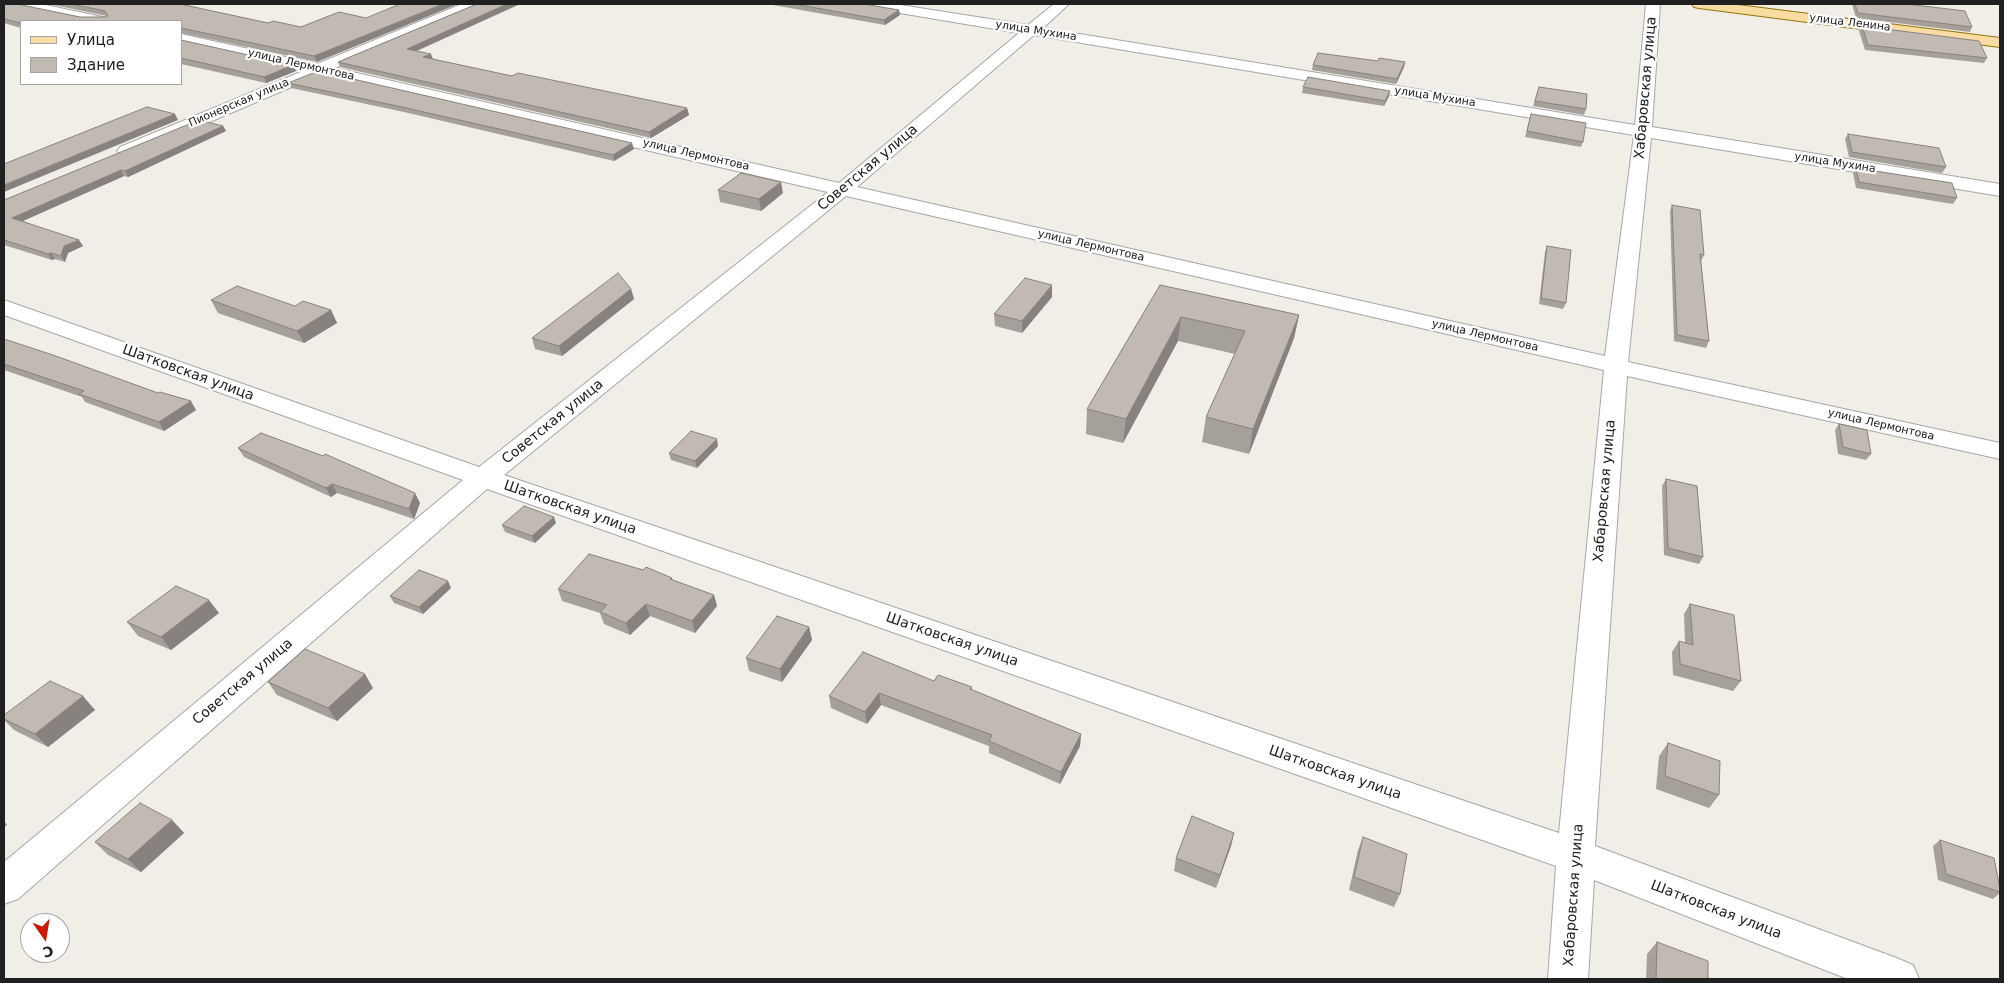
<!DOCTYPE html>
<meta charset="utf-8">
<style>
body{margin:0}
#map{position:relative;width:2004px;height:983px;overflow:hidden;background:#f0eee7;font-family:"DejaVu Sans",sans-serif}
canvas{display:block}
.frame{position:absolute;inset:0;border:5px solid #202020;pointer-events:none}
.legend{position:absolute;left:20px;top:20px;width:162px;height:65px;box-sizing:border-box;background:#fff;border:1px solid #a6a6a6;margin:0;padding:6px 9px;list-style:none;font-size:15px;color:#202020}
.legend li{display:flex;align-items:center;gap:10px;height:25px}
.legend b{width:25px;border:1px solid #a6a6a6}
.north{position:absolute;left:20px;top:913px;width:50px;height:50px;box-sizing:border-box;background:#fff;border:1px solid #a6a6a6;border-radius:50%;rotate:167deg;font-size:14px;font-weight:700;line-height:20px;text-align:center;color:#202020}
.north::after{content:'';display:block;margin:auto;width:18px;height:22px;background:#c91a07;clip-path:polygon(50% 0,100% 100%,50% 72%,0 100%)}
</style>
<div id="map">
<canvas width="2004" height="983"></canvas>
<div class="frame"></div>
<ul class="legend">
<li><b style="height:6px;background:#f9dca3"></b>Улица</li>
<li><b style="height:14px;background:#c1bab3"></b>Здание</li>
</ul>
<div class="north">С</div>
</div>
<script>
const context = document.querySelector('canvas').getContext('2d');
context.lineJoin = 'round';
const poly = rows => new Path2D(rows.map(r => 'M' + r).join(''));
function stroke(path, color, width, dash) { context.strokeStyle = color; context.lineWidth = width; context.lineCap = dash ? 'butt' : 'round'; context.setLineDash(dash || []); context.stroke(path); }
function fill(path, color) { context.fillStyle = color; context.fill(path, 'evenodd'); }
function label(font, color, halo, rows, align = 'center') {
  context.font = font + ' "DejaVu Sans",sans-serif'; context.lineWidth = 4.5; context.setLineDash([]); context.textBaseline = 'middle'; context.strokeStyle = halo; context.fillStyle = color; for (const [text, x, y, turn = 0] of rows) {
    context.save(); context.translate(x, y); context.rotate((+turn || 0) * Math.PI / 180); context.textAlign = isNaN(turn) ? turn : align; if (halo) context.strokeText(text, 0, 0); context.fillText(text, 0, 0); context.restore();
  }
}
const minor = poly([
 [15,4,41,4,107,18,109,21,83,21,17,7,15,4],
 [462,4,481,4,479,7,335,68,839,183,1019,33,870,8,865,7,863,4,894,4,1028,25,1054,4,1069,4,1043,28,1635,125,1646,4,1660,4,1652,127,2000,184,2000,196,1651,138,1628,362,2000,443,2000,459,1627,376,1595,846,1899,959,1913,965,1919,979,1848,979,1594,880,1588,979,1548,979,1556,866,487,489,18,899,4,904,4,862,463,480,4,315,4,300,479,467,828,192,320,75,132,155,126,156,120,155,117,151,120,147,303,71,181,43,181,34,317,64,462,4],
 [1034,35,1634,135,1605,356,857,187,1034,35],
 [846,196,1604,370,1559,833,504,475,846,196]
]);
const major = poly([
 [1692,4,1730,4,2000,38,2000,47,1699,8,1694,7,1692,4]
]);
stroke(minor, '#a7a7a7', 2);
stroke(major, '#977405', 2);
fill(minor, '#fff');
fill(major, '#f9dca3');
fill(poly([
 [4,4,80,17,106,17,107,16,49,4,187,4,188,6,268,23,301,27,339,12,317,62,181,33,181,21,21,21,21,28,4,23],
 [477,4,520,4,417,51,433,59,512,76,687,108,689,115,651,138,340,67,338,62],
 [767,4,864,4,899,10,900,15,885,25],
 [1852,4,1907,4,1972,27,1970,32,1856,18],
 [1862,26,1987,58,1984,63,1865,50,1859,31],
 [181,40,296,71,266,83,181,64],
 [1378,61,1405,62,1404,67,1396,84,1312,70,1313,65],
 [288,83,634,149,614,161,404,112,291,88],
 [1303,87,1389,96,1384,106,1302,93],
 [1539,87,1586,109,1584,115,1533,106],
 [1531,114,1583,142,1581,147,1525,137],
 [223,126,226,131,128,177,124,176,23,221,83,246,68,253,65,262,55,259,52,260,4,245,4,200],
 [1848,134,1946,167,1942,173,1849,157,1845,139],
 [1856,168,1957,198,1953,204,1856,188,1853,173],
 [718,190,783,193,761,211,720,202],
 [1672,205,1704,255,1701,261,1709,341,1706,348,1674,341,1670,211],
 [1547,246,1566,303,1563,309,1539,304,1545,252],
 [1160,285,1299,315,1294,338,1249,454,1202,442,1206,417,1235,354,1178,341,1123,443,1086,434,1087,409],
 [631,289,634,299,562,356,535,349,532,338],
 [1052,297,1022,333,995,326,994,314],
 [211,300,295,306,331,310,337,323,304,343,218,313],
 [4,339,196,410,164,431,85,402,82,397,4,370],
 [1839,424,1871,454,1866,460,1838,454,1835,430],
 [718,446,697,468,671,460,669,453],
 [238,448,420,503,414,519,337,493,331,497,244,457],
 [1666,479,1703,557,1699,564,1664,555,1662,486],
 [556,523,535,543,505,532,502,525],
 [672,578,673,580,714,595,717,606,695,633,650,616,630,635,604,624,600,613,562,601,558,589],
 [451,588,423,614,394,603,390,596],
 [1690,604,1741,681,1733,691,1673,675,1672,652,1679,641,1685,643,1684,614],
 [219,613,171,650,138,636,127,622],
 [809,627,812,640,782,682,749,671,746,658],
 [934,681,972,687,972,690,1081,734,1080,746,1060,784,989,753,989,746,881,705,867,724,831,708,829,696],
 [268,682,373,688,337,721,277,695],
 [95,710,48,747,14,730,4,720,4,715],
 [1668,743,1719,795,1709,808,1656,789,1659,756],
 [172,820,184,833,141,872,108,855,95,842],
 [1234,833,1231,846,1216,888,1174,871,1176,858],
 [1363,837,1400,894,1394,907,1349,890,1358,850],
 [1940,840,2000,892,2000,893,1993,899,1938,880,1933,846],
 [1657,942,1708,979,1646,979,1647,954]
]), '#a6a09a');
fill(poly([
 [443,4,458,4,317,62,314,56],
 [507,4,520,4,409,54,407,49],
 [899,10,900,15,885,25,884,20],
 [431,54,433,59,423,57],
 [1405,62,1404,67,1396,84,1397,79],
 [293,65,296,71,266,83,264,77],
 [1390,91,1389,96,1384,106,1385,101],
 [687,108,689,115,651,138,649,132],
 [175,114,178,120,4,192,4,185],
 [223,126,226,131,128,177,125,171],
 [632,143,634,149,614,161,613,155],
 [121,170,124,176,16,224,12,218],
 [781,182,783,193,761,211,759,199],
 [79,240,83,246,68,253,65,262,61,256,64,246],
 [51,253,55,259,52,260,48,254],
 [1052,285,1052,297,1022,333,1022,321],
 [631,289,634,299,562,356,559,346],
 [331,310,337,323,304,343,297,331],
 [1299,315,1294,338,1249,454,1253,429],
 [1181,317,1178,341,1123,443,1126,419],
 [191,401,196,410,164,431,159,422],
 [717,439,718,446,697,468,695,461],
 [332,484,337,493,331,497,326,488],
 [415,493,420,503,414,519,409,509],
 [554,517,556,523,535,543,532,536],
 [448,581,451,588,423,614,419,607],
 [714,595,717,606,695,633,692,621],
 [209,600,219,613,171,650,161,637],
 [646,604,650,616,630,635,626,623],
 [809,627,812,640,782,682,780,669],
 [365,674,373,688,337,721,328,708],
 [879,693,881,705,867,724,865,712],
 [83,696,95,710,48,747,35,734],
 [1081,734,1080,746,1060,784,1061,772],
 [172,820,184,833,141,872,128,859],
 [4,821,7,825,4,827],
 [1234,833,1231,846,1216,888,1220,875]
]), '#87827d');
const building = poly([
 [4,4,17,4,80,17,106,17,108,16,105,11,71,4,180,4,268,23,273,21,301,27,339,12,366,18,400,4,443,4,314,56,181,28,181,21,37,21,32,20,29,21,21,21,21,23,4,19,4,4],
 [477,4,507,4,407,49,431,54,423,57,512,76,518,73,687,108,649,132,338,62,477,4],
 [794,4,864,4,899,10,884,20,794,4],
 [1855,4,1907,4,1965,11,1972,27,1858,13,1855,4],
 [1862,26,1979,41,1987,58,1868,45,1862,26],
 [181,40,293,65,264,77,181,58,181,40],
 [1318,53,1378,61,1379,58,1405,62,1397,79,1313,65,1318,53],
 [318,71,632,143,613,155,402,107,288,83,318,71],
 [1308,77,1390,91,1385,101,1303,87,1308,77],
 [1539,87,1587,94,1586,109,1535,101,1539,87],
 [147,107,175,114,4,185,4,164,147,107],
 [1531,114,1586,123,1583,142,1527,131,1531,114],
 [199,120,223,126,125,171,121,170,12,218,79,240,64,246,61,256,51,253,48,254,4,240,4,200,199,120],
 [1848,134,1939,148,1946,167,1852,152,1848,134],
 [1856,168,1952,183,1957,198,1859,182,1856,168],
 [741,173,781,182,759,199,718,190,741,173],
 [1672,205,1700,210,1704,255,1700,254,1709,341,1677,335,1672,205],
 [1547,246,1571,250,1566,303,1541,298,1547,246],
 [618,273,631,289,559,346,532,338,618,273],
 [1025,278,1052,285,1022,321,994,314,1025,278],
 [1160,285,1299,315,1253,429,1206,417,1245,331,1181,317,1126,419,1087,409,1160,285],
 [237,286,295,306,303,301,331,310,297,331,211,300,237,286],
 [4,339,53,355,158,393,160,392,191,401,159,422,79,394,84,391,4,364,4,339],
 [1839,424,1867,430,1871,454,1843,447,1839,424],
 [691,431,717,439,695,461,669,453,691,431],
 [261,433,323,456,325,454,415,493,409,509,332,484,326,488,238,448,261,433],
 [1666,479,1697,486,1703,557,1668,548,1666,479],
 [524,506,554,517,532,536,502,525,524,506],
 [589,554,643,570,646,567,672,578,670,579,714,595,692,621,646,604,626,623,600,612,607,605,558,589,589,554],
 [419,570,448,581,419,607,390,596,419,570],
 [176,586,209,600,161,637,127,622,176,586],
 [1690,604,1734,615,1741,681,1680,664,1679,641,1693,645,1690,604],
 [777,616,809,627,780,669,746,658,777,616],
 [305,649,365,674,328,708,268,682,305,649],
 [863,652,934,681,938,675,972,687,970,689,1081,734,1061,772,989,741,992,735,879,693,865,712,829,696,863,652],
 [50,681,83,696,35,734,4,719,4,715,50,681],
 [1668,743,1720,761,1719,795,1665,776,1668,743],
 [140,803,172,820,128,859,95,842,140,803],
 [1192,816,1234,833,1220,875,1176,858,1192,816],
 [1363,837,1407,854,1400,894,1354,877,1363,837],
 [1940,840,1994,858,2000,888,2000,892,1946,874,1940,840],
 [1657,942,1708,961,1708,979,1656,979,1657,942]
]);
fill(building, '#c1bab3');
stroke(building, '#87827d', 1);
label('11px', '#202020', '#fff', [
 ["улица Ленина",1850,23,7],
 ["улица Мухина",1036,31,9],
 ["улица Лермонтова",301,65,13],
 ["улица Мухина",1435,97,9],
 ["Пионерская улица",239,103,-23],
 ["улица Лермонтова",696,155,13],
 ["улица Мухина",1835,163,9],
 ["улица Лермонтова",1091,246,13],
 ["улица Лермонтова",1485,336,13],
 ["улица Лермонтова",1881,425,13]
]);
label('14px', '#202020', '#fff', [
 ["Хабаровская улица",1646,88,-85],
 ["Советская улица",868,168,-40],
 ["Шатковская улица",188,373,20],
 ["Советская улица",553,422,-39],
 ["Хабаровская улица",1605,491,-85],
 ["Шатковская улица",570,508,19],
 ["Шатковская улица",952,640,19],
 ["Советская улица",243,682,-40],
 ["Шатковская улица",1335,773,19],
 ["Хабаровская улица",1574,895,-86],
 ["Шатковская улица",1716,910,21]
]);
</script>
